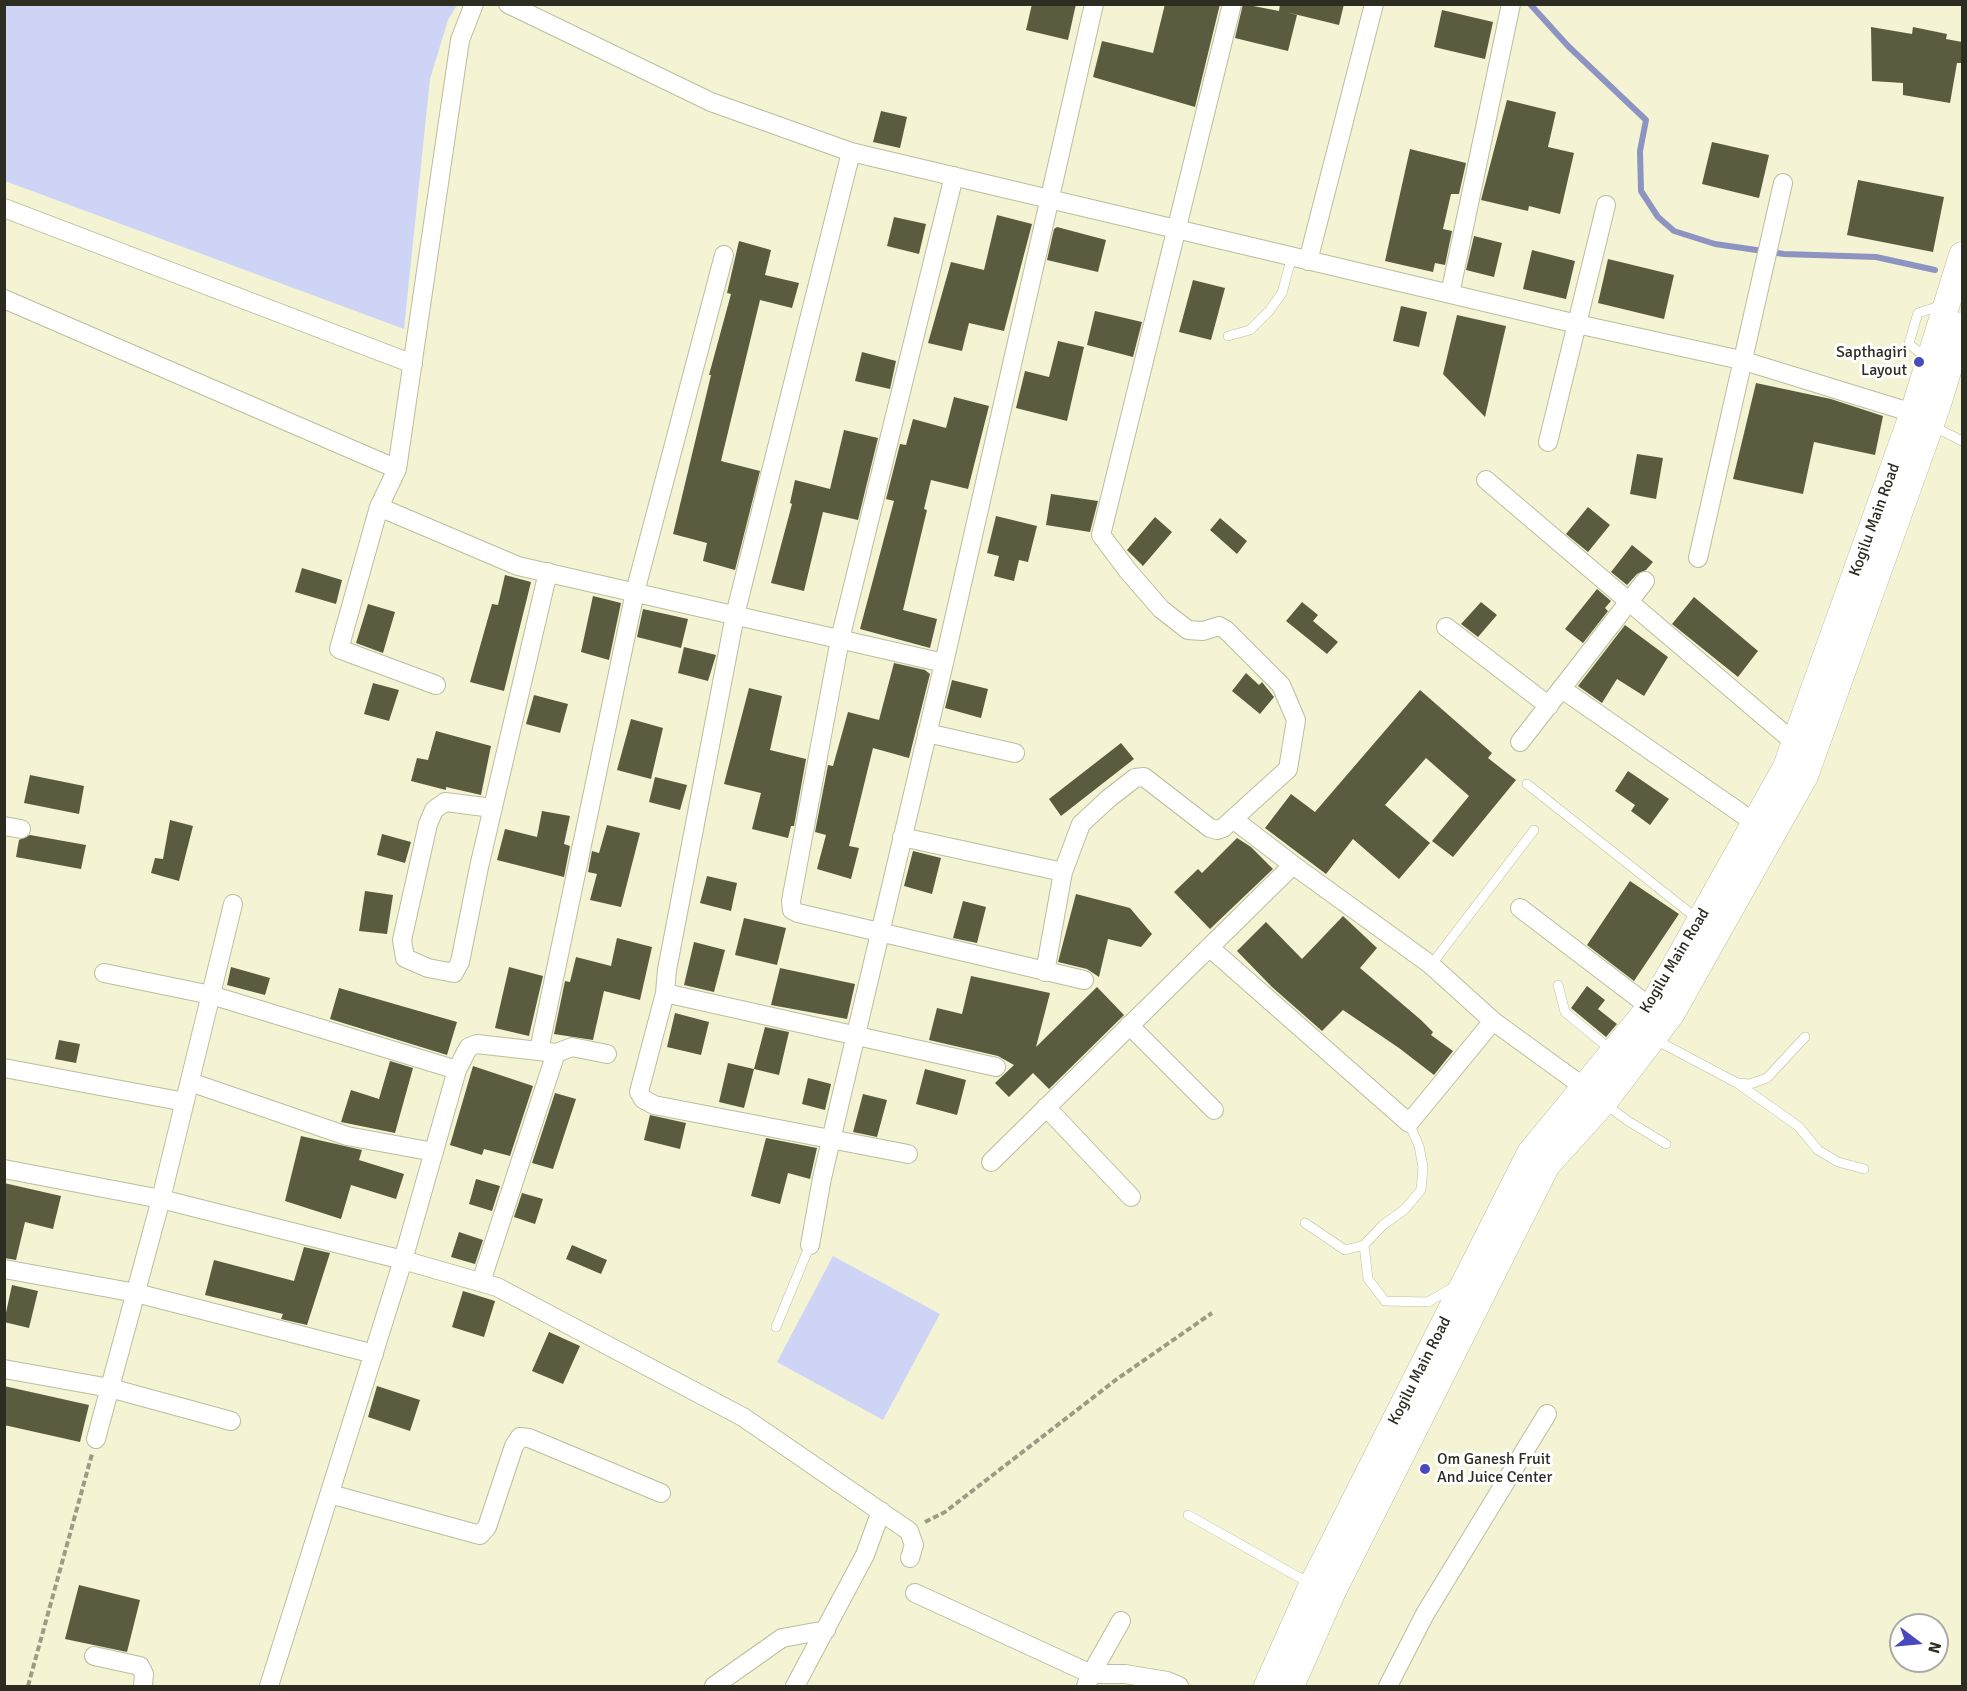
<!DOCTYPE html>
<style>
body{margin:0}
#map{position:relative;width:1967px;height:1691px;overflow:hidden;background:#f4f4d4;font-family:Signika,sans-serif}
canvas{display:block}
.frame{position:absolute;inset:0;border:6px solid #2c2c20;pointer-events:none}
.north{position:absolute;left:1889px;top:1613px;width:60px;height:60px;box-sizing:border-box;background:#fff;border:2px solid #ababa6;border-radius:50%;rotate:106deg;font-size:16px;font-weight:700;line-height:24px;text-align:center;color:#2c2c20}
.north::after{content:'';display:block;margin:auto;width:21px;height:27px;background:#4949be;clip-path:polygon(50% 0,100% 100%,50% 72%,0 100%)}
</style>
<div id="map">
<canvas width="1967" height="1691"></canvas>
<div class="frame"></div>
<div class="north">N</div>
</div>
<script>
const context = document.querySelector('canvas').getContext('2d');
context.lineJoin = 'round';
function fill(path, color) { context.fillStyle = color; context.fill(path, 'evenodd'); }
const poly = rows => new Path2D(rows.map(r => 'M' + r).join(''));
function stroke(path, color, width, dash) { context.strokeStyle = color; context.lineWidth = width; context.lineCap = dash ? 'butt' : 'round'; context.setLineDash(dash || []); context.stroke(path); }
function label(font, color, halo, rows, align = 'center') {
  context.font = font + ' Signika,sans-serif'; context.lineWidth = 6; context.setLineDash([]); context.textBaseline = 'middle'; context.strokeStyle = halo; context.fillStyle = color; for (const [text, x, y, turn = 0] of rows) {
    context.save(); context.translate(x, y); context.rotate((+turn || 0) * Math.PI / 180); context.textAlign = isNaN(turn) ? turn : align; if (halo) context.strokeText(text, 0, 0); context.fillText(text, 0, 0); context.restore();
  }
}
fill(poly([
 [4,5,457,5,448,20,430,79,404,329,5,181],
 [833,1256,940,1314,883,1420,777,1362]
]), '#ced4f6');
stroke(poly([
 [1530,4,1568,46,1646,120,1640,151,1641,191,1658,217,1674,231,1715,244,1784,254,1876,257,1935,270]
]), '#8d94c1', 6);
fill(poly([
 [1032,4,1076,4,1068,40,1026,30],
 [1165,4,1220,4,1195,107,1093,77,1102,41,1153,53],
 [1243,4,1279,11,1280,4,1344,4,1339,25,1286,12,1297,15,1288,51,1235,38],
 [1442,10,1493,22,1485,59,1434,47],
 [1871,27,1912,34,1913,27,1947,34,1946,39,1962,42,1962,63,1957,63,1950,103,1903,95,1903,83,1872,81],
 [1507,100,1556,112,1548,147,1574,153,1560,214,1529,206,1528,211,1481,200],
 [881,111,907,117,900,148,873,142],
 [1712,142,1769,155,1759,198,1702,184],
 [1410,149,1466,163,1459,194,1451,194,1443,229,1452,231,1445,265,1435,263,1433,272,1385,261],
 [1858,180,1944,197,1933,252,1847,235],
 [997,215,1032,224,1004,331,969,323,962,351,928,343,951,262,984,270],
 [894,217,926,224,919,254,887,246],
 [1057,227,1106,240,1098,272,1047,260,1054,229],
 [1474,236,1502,243,1494,277,1466,270],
 [739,241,771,250,765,275,799,283,792,308,760,300,721,461,760,471,735,570,703,561,707,543,673,534,711,375,709,375,731,294,727,293],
 [1532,250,1575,261,1566,299,1523,289],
 [1608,259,1674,275,1664,319,1598,303],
 [1193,280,1225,288,1211,340,1179,332],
 [1401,306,1427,312,1419,347,1393,341],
 [1095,311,1142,322,1133,357,1087,345],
 [1457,315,1506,326,1485,417,1443,374],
 [1058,341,1084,347,1067,421,1016,408,1025,371,1049,377],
 [862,352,896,361,890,389,855,381],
 [1756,383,1831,399,1883,416,1875,455,1814,442,1803,494,1733,479],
 [954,397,989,406,968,489,931,480,924,509,927,510,903,610,937,619,930,648,860,629,894,501,886,499,900,444,906,445,913,419,946,428],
 [844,430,878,438,858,520,823,512,804,591,771,583,792,504,790,503,795,480,830,489],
 [1637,454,1663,458,1656,499,1630,494],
 [1051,494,1098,501,1090,532,1046,525],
 [1588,507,1610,525,1588,552,1566,534],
 [996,516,1037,526,1028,562,1019,560,1014,581,994,576,999,556,987,553],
 [1155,517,1172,532,1143,566,1127,550],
 [1220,518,1247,541,1237,554,1210,530],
 [1632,545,1653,562,1646,570,1637,574,1627,585,1611,572],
 [302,568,342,580,336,604,295,592],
 [505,575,531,582,504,691,470,682,492,604,498,605],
 [1597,589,1611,601,1605,608,1608,611,1583,643,1565,629],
 [593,596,621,603,609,660,581,652],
 [1694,597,1758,651,1738,677,1672,624],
 [1302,602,1318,615,1313,621,1338,642,1327,654,1286,621],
 [1481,602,1497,615,1478,637,1461,624],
 [368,604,395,612,383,653,356,643],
 [643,609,688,619,681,648,637,637],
 [1625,625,1668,657,1644,696,1617,679,1602,703,1578,686],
 [684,647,716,655,708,681,678,673],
 [894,663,925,670,930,674,909,758,873,748,849,846,859,848,851,879,817,869,826,835,815,832,828,765,833,766,848,712,879,720],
 [1246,673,1259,685,1262,682,1274,697,1260,714,1232,691],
 [952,680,988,689,981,718,945,708],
 [373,683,399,690,389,721,364,714],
 [749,688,782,696,770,750,806,759,794,826,791,826,788,838,752,829,761,793,724,784],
 [1420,690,1492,753,1488,758,1516,780,1453,857,1432,841,1469,796,1426,758,1385,805,1430,843,1399,879,1353,839,1326,874,1265,828,1291,794,1315,812],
 [534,695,568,704,560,733,526,724],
 [631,719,663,728,651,779,617,770],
 [436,731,491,746,481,795,446,787,446,790,411,781,417,758,428,760],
 [1121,743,1134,759,1061,816,1049,799],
 [1628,771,1669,799,1650,825,1631,811,1635,805,1615,791],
 [30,775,84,786,79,814,24,803],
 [655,777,687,785,680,810,649,802],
 [542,811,570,816,564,844,570,846,564,877,497,860,505,829,537,837],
 [170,820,193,826,179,881,151,873,155,858,163,859],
 [607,825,640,833,621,907,590,900,597,874,588,872,592,851,599,853],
 [382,834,411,842,405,863,377,855],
 [30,835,86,845,81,869,16,857,19,840],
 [1237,838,1251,847,1273,869,1210,929,1174,892,1198,869,1202,873],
 [913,851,941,858,932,894,904,886],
 [707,876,737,883,731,911,700,903],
 [1630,881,1679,914,1634,981,1587,945],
 [365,891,393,895,387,934,359,931],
 [1076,894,1130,908,1152,934,1141,947,1108,939,1099,977,1087,969,1058,962],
 [963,901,986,907,977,943,953,938],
 [1343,916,1377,948,1360,968,1421,1020,1433,1032,1431,1035,1453,1051,1434,1075,1399,1048,1343,1010,1322,1031,1272,987,1237,951,1266,922,1302,959],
 [744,918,786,928,777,965,735,955],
 [617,938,652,947,640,1000,604,991,593,1040,554,1034,565,981,570,982,576,957,611,966],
 [694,942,725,950,714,992,684,985],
 [231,967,270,978,265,995,227,985],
 [509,967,543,976,529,1036,495,1028],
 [780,968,855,984,847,1019,771,1005],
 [971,976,1050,993,1036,1047,1097,987,1124,1015,1049,1089,1033,1073,1009,1097,995,1083,1014,1065,998,1056,929,1040,937,1008,962,1014],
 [1587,986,1605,1000,1598,1009,1617,1024,1606,1037,1571,1008],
 [339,988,457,1022,447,1055,330,1019],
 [675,1013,709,1022,701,1055,667,1047],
 [765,1027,789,1032,779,1075,754,1069],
 [59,1040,80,1044,76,1063,55,1059],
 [390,1061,413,1068,395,1133,341,1122,351,1090,379,1099],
 [728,1063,754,1069,744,1108,719,1102],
 [473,1066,533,1086,510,1156,484,1149,482,1155,450,1145],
 [925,1069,966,1080,957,1115,916,1104],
 [808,1078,831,1084,825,1110,802,1104],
 [555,1093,576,1099,553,1169,532,1163],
 [863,1094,887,1100,877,1137,853,1132],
 [650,1115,686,1123,680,1149,644,1140],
 [301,1136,362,1150,359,1160,404,1174,396,1199,351,1185,341,1219,285,1201],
 [766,1138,817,1148,810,1179,788,1173,780,1204,751,1196],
 [476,1179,500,1186,492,1211,469,1204],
 [4,1183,61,1196,53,1229,25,1222,16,1260,4,1258],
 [522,1193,543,1199,535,1224,514,1217],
 [459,1232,483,1240,475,1264,451,1257],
 [572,1245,607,1260,601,1274,566,1259],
 [304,1247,330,1253,307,1325,281,1319,283,1314,205,1295,214,1260,294,1281],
 [12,1285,38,1291,29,1328,4,1322],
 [463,1291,495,1301,484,1337,452,1327],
 [549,1332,580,1346,563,1384,532,1371],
 [4,1386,89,1405,80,1442,4,1425],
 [377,1386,420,1400,410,1431,368,1417],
 [79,1585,140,1600,127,1652,65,1639]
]), '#5b5b3f');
const lane = poly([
 [1228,336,1250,330,1269,311,1282,293,1292,256],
 [1928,359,1909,344,1914,326,1918,313,1943,305],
 [1933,426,1962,441],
 [1527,784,1699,920],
 [1431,965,1534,830],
 [1558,985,1565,1012,1611,1050],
 [1654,1039,1737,1083,1798,1126,1818,1150,1838,1162,1864,1169],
 [1739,1083,1750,1084,1767,1078,1805,1037],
 [1605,1104,1628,1121,1666,1144],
 [1305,1223,1345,1250,1364,1245,1383,1225,1405,1209,1421,1190,1423,1167,1419,1146,1409,1123],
 [1364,1245,1368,1279,1385,1301,1428,1302,1454,1287],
 [776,1327,810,1245],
 [1188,1515,1311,1584]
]);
const street = poly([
 [474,4,460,40,397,469,379,507,518,566,944,663,1094,4],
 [508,4,711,102,851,152],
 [954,176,840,639,791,901,792,910,798,913,1084,980],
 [4,208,413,364],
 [1308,261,1374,4],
 [1450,294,1511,4],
 [4,299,397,469],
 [1548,442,1606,205],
 [1486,480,1795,743],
 [379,507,339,649,436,685],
 [1698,558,1783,183],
 [1446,627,1549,706],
 [1562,689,1755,823],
 [927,733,1015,753],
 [1520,742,1645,581],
 [493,808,445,802,434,810,428,824,402,940,405,958,428,968,454,973,460,962,479,867,548,572],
 [1233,819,1293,865],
 [4,826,21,829],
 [902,837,1063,872],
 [1520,908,1650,1007],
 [1209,947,1409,1123,1493,1021,1592,1093],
 [1045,972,1063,872,1081,824,1108,799,1135,778,1144,777,1210,828,1217,830,1223,828,1288,769,1296,720,1281,685,1226,630,1219,626,1203,631,1188,630,1161,609,1128,571,1101,535,1232,4],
 [104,973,211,995,457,1070],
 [665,993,996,1067],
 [1129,1025,1214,1110],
 [539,1050,635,592,724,255],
 [4,1068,185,1102],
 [190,1082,347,1136,434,1152],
 [1046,1107,1131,1197],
 [908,1154,654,1105,643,1099,639,1092,665,993,667,970,735,615,851,152,1577,324,1741,360,1913,413,1922,419],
 [991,1162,1293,865,1431,965,1493,1021],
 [4,1169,161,1199,403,1260,497,1287,743,1417,909,1531,914,1545,910,1558],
 [810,1245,822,1178,944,663],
 [4,1269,136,1293,374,1354],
 [481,1282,556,1053],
 [4,1369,110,1388,231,1421],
 [96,1439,161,1199,233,904],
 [330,1494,480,1535,487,1527,514,1446,520,1437,529,1438,661,1493],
 [915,1593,1091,1674,1086,1686],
 [94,1656,140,1666,144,1674,143,1686],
 [1091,1674,1125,1674,1167,1681,1179,1686],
 [1091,1674,1121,1621],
 [269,1686,403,1260,457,1070,466,1052,469,1047,477,1044,556,1053,572,1047,607,1054],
 [714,1686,782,1638,826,1630],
 [795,1686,865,1555,881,1511],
 [1388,1686,1425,1614,1547,1414]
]);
const secondary = poly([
 [1267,1686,1312,1585,1530,1153,1655,1001,1786,767,1913,413,1962,255],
 [1291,1686,1332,1593,1547,1165,1604,1102,1672,1013,1805,776,1938,404,1962,325]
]);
stroke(lane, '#bdbc9d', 10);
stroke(street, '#bdbc9d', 20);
stroke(secondary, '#bdbc9d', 27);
stroke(poly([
 [925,1522,945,1512,1117,1379,1212,1313],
 [28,1686,92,1454]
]), '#9c9c85', 4, [6, 3]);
stroke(lane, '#fff', 9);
stroke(street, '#fff', 18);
stroke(secondary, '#fff', 26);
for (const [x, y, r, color] of [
 [1919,362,6,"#4949be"],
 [1425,1469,6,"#4949be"]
]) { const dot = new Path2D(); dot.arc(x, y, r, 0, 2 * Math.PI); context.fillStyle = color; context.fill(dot); stroke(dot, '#fff', 2); }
label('16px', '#2c2c20', '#fff', [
 ["Sapthagiri",1907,353],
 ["Layout",1907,371],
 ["Om Ganesh Fruit",1437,1460,"left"],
 ["And Juice Center",1437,1478,"left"]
], 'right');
label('16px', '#2c2c20', '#fff', [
 ["Kogilu Main Road",1875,520,-70],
 ["Kogilu Main Road",1675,961,-59],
 ["Kogilu Main Road",1420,1371,-63]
]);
</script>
